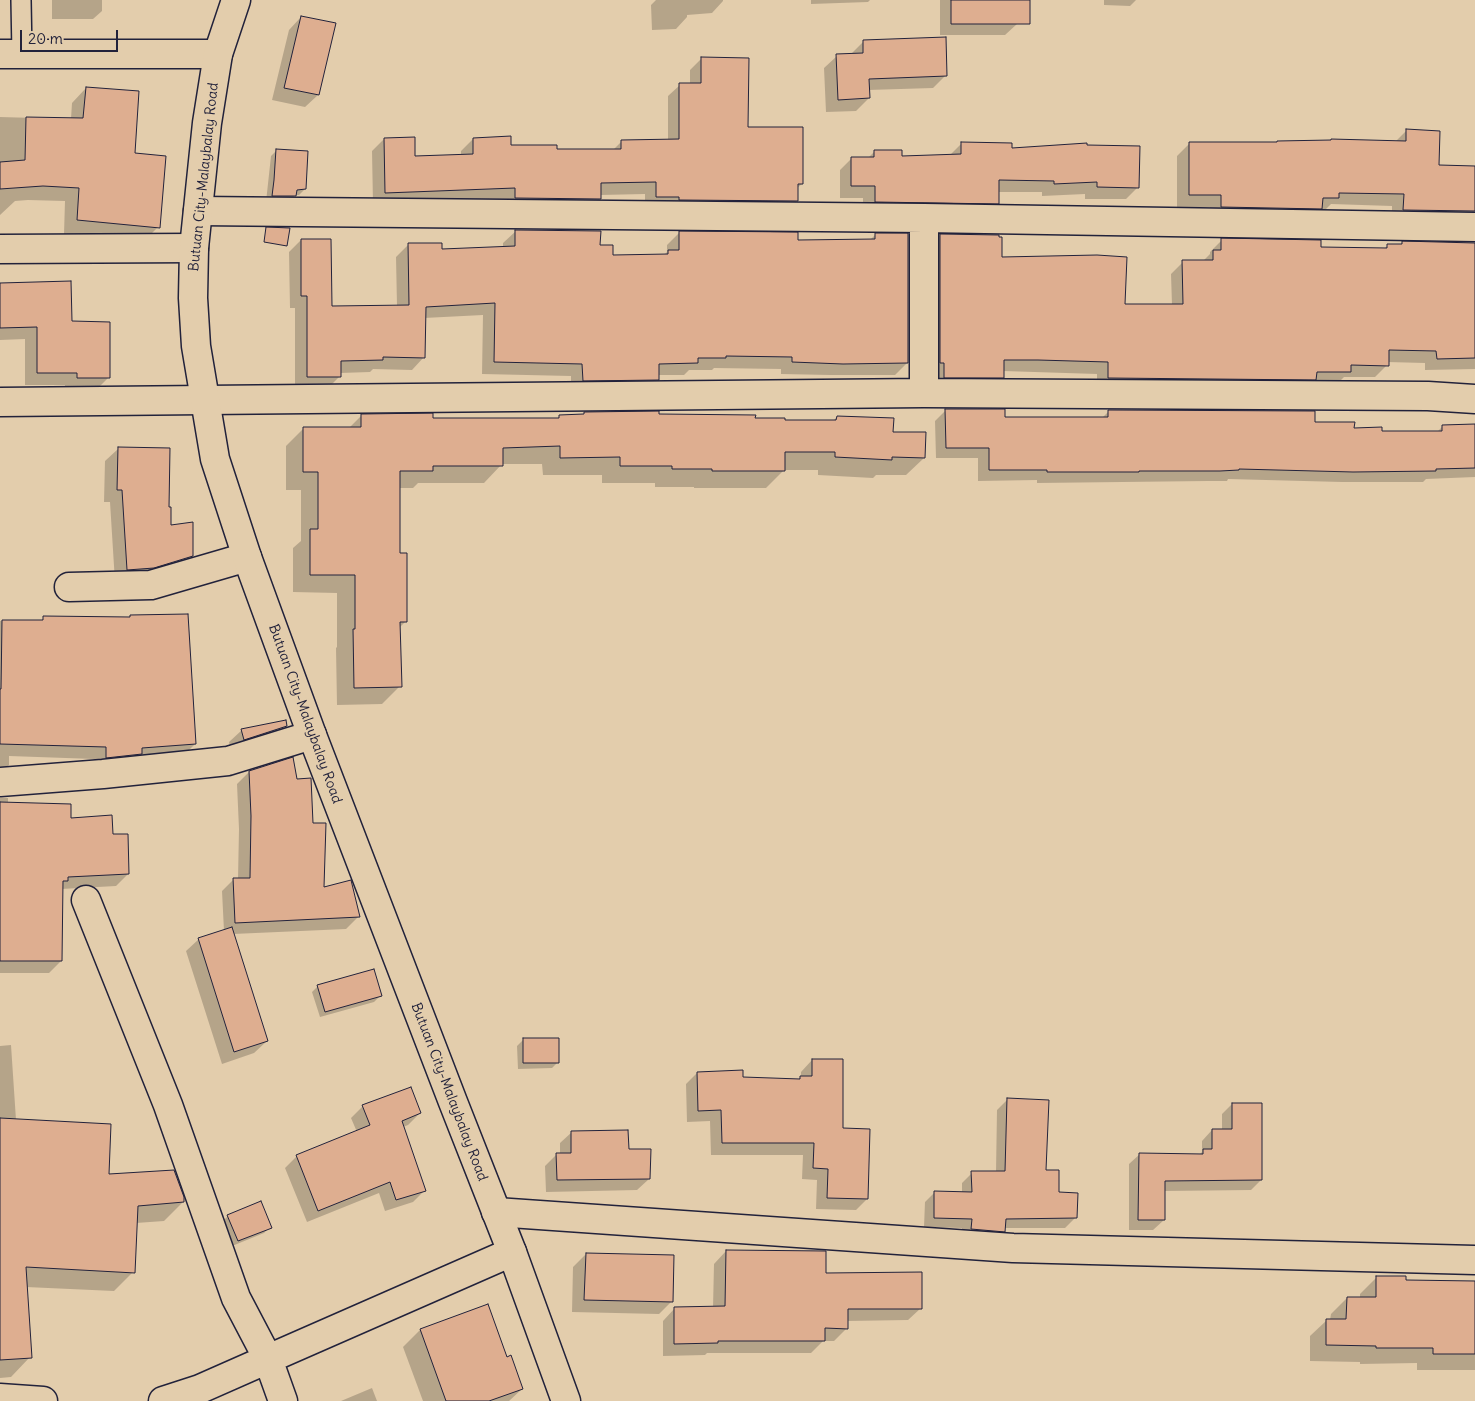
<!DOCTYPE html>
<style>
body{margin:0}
#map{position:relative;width:1475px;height:1401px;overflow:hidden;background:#e3cdac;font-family:Delius,sans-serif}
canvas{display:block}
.scale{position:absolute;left:20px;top:30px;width:98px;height:22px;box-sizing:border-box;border:2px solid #22223b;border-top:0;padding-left:6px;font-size:15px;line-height:18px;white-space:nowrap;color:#22223b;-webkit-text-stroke:4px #e3cdac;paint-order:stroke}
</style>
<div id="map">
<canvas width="1475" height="1401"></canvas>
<div class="scale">20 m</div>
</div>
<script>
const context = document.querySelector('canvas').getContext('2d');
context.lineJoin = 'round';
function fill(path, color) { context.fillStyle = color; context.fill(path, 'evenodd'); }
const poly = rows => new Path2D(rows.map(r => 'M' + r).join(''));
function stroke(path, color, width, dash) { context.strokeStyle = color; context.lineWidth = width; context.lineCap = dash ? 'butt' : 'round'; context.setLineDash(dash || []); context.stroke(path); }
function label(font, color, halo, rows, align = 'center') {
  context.font = font + ' Delius,sans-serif'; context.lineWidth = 4.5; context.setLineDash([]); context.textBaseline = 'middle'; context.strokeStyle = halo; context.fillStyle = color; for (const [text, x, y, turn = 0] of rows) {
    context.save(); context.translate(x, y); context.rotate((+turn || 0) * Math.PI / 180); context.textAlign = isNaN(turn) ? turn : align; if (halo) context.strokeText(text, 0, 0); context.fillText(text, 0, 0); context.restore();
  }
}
fill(poly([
 [52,0,102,0,102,11,93,19,52,19],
 [656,0,723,0,723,1,712,13,687,15,687,17,676,29,652,30,651,5],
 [811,0,870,0,868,2,811,4],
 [940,0,1016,0,1017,24,1005,35,940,35],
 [1104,0,1136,0,1130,6,1104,5],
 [301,17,318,95,305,107,272,100,289,30],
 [864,41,946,75,933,88,868,90,869,98,856,111,826,112,824,68,837,56,851,54],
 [702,58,747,129,802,184,797,188,797,201,785,212,645,208,645,194,600,195,600,199,588,211,504,210,504,200,373,204,372,151,384,139,414,157,461,156,461,151,473,139,510,146,556,151,612,151,622,141,668,140,668,96,680,85,690,85,690,70],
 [86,88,134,155,158,227,144,241,64,234,65,201,28,200,15,201,0,215,0,117,71,119,72,103],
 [1407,130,1438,166,1475,167,1475,230,1392,222,1392,206,1331,204,1325,210,1320,210,1309,220,1210,219,1210,207,1177,207,1177,156,1189,144,1395,142],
 [961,144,1011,149,1086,146,1138,187,1126,199,1085,199,1085,194,1042,196,1042,192,998,192,998,203,986,215,863,213,863,198,840,198,840,170,852,158,868,158,875,151,900,157,949,156],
 [277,150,305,189,299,195,295,195,289,202,266,202,271,156],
 [516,231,599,247,612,256,664,255,667,252,667,245,679,233,797,241,870,240,876,234,907,363,895,375,830,375,781,374,781,369,714,368,712,370,689,370,684,375,657,375,657,379,645,392,571,392,571,376,482,374,483,315,424,318,424,357,412,370,373,369,370,372,340,373,340,376,328,388,295,389,295,308,290,308,289,252,301,240,331,307,397,306,396,257,409,244,441,250,503,248,503,243],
 [940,235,1124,305,1172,305,1171,274,1183,262,1203,261,1210,254,1210,252,1222,240,1320,249,1383,250,1388,245,1400,245,1402,243,1475,244,1475,369,1425,370,1425,363,1387,362,1387,365,1375,377,1344,377,1338,383,1097,390,1097,374,1003,371,1003,377,991,389,933,389,928,247],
 [0,285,70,323,108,378,96,390,65,390,65,385,25,385,25,339,0,340],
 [946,410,1004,418,1102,418,1109,411,1314,423,1381,432,1437,432,1442,427,1475,425,1475,477,1426,479,1423,482,1342,482,1228,479,1227,481,1208,481,1037,483,1037,480,978,481,978,458,936,458,935,421],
 [585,413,784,421,833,421,837,417,892,433,924,458,906,475,876,475,873,478,818,475,818,470,784,470,766,488,694,488,694,487,655,487,655,483,602,483,602,475,543,475,542,464,502,464,484,483,418,483,413,488,399,488,399,555,406,621,399,628,400,686,382,704,337,705,336,648,337,647,337,593,293,592,293,548,301,541,301,490,286,490,286,446,304,428,349,428,362,415,431,419,557,419,560,416,582,416],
 [118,449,168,509,170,526,192,556,179,569,115,582,110,502,104,502,105,461],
 [130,616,195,744,183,756,95,770,94,759,9,756,9,765,0,774,0,621,40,622,44,618,129,618],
 [286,726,273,739,231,752,229,742,242,730],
 [249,772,296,780,323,888,358,917,346,929,233,934,267,1041,254,1053,222,1064,186,951,199,939,224,931,222,891,234,879,238,879,239,829,237,784],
 [0,798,8,798,8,804,69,819,112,836,128,874,116,886,61,889,61,961,49,973,0,973],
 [318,986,380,996,374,1002,320,1017,312,992],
 [523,1040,558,1062,552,1068,518,1069,517,1046],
 [11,1045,16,1120,107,1175,183,1202,164,1221,136,1223,133,1272,114,1291,26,1287,30,1357,11,1377,0,1378,0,1046],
 [812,1060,842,1129,867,1199,856,1210,816,1209,817,1180,802,1179,803,1155,711,1155,710,1121,687,1122,686,1084,697,1073,742,1079,798,1080,801,1077,801,1072],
 [1007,1100,1045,1172,1058,1193,1075,1218,1065,1228,1004,1228,1004,1231,994,1241,962,1239,962,1228,924,1227,925,1202,935,1192,962,1193,962,1183,972,1173,996,1172,997,1110],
 [1232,1104,1261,1180,1251,1190,1164,1191,1164,1220,1153,1230,1129,1230,1129,1164,1140,1154,1199,1155,1202,1152,1202,1141,1212,1130,1222,1130,1222,1114],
 [363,1106,420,1113,408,1125,403,1127,425,1190,413,1202,385,1211,379,1193,307,1222,285,1168,297,1156,357,1132,351,1118],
 [572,1132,627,1151,649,1179,637,1190,546,1192,545,1166,557,1154,560,1154,560,1143],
 [228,1216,270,1227,264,1233,232,1246,222,1222],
 [726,1251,825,1274,921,1308,908,1320,847,1321,846,1329,834,1341,823,1341,811,1353,707,1353,705,1355,663,1356,663,1321,675,1308,713,1308,714,1264],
 [586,1254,672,1301,659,1314,572,1312,573,1267],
 [1376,1278,1404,1281,1475,1282,1475,1370,1417,1370,1417,1363,1360,1364,1360,1362,1310,1361,1310,1336,1327,1320,1330,1320,1331,1314,1347,1298,1360,1298,1360,1294],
 [420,1330,507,1358,522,1389,509,1401,423,1401,403,1347],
 [372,1388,377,1401,341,1401]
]), '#0003');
const building = poly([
 [951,0,1030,0,1030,24,951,24,951,0],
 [301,16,336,23,319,95,284,88,301,16],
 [946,37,947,76,869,79,870,98,838,100,836,54,863,53,863,40,946,37],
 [701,57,749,58,748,127,803,127,803,184,798,184,798,201,679,200,679,197,656,197,656,182,601,183,601,199,515,198,515,188,385,193,384,138,415,137,415,156,473,154,473,138,511,136,511,145,557,145,557,149,621,149,621,140,679,139,679,83,701,83,701,57],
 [86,87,139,91,135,153,166,156,160,228,77,220,79,188,43,186,0,189,0,162,25,160,26,117,83,118,86,87],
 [1406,129,1440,131,1439,165,1475,166,1475,211,1403,210,1404,194,1339,193,1339,198,1323,198,1322,209,1221,207,1221,195,1189,195,1189,142,1277,142,1277,141,1331,140,1331,139,1406,141,1406,129],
 [961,142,1012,143,1012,148,1087,143,1087,145,1140,146,1139,188,1097,187,1097,182,1054,184,1054,181,999,180,999,204,875,202,875,186,851,186,851,157,874,157,874,150,902,150,902,156,961,154,961,142],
 [276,149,308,151,306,189,297,190,296,196,272,196,274,180,276,149],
 [266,227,290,228,287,246,264,242,266,227],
 [515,230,601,231,600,245,613,245,613,255,668,254,668,250,679,250,679,231,798,232,798,240,875,239,875,233,908,233,908,363,843,364,792,362,792,357,726,356,726,358,698,358,698,363,659,364,659,380,583,381,582,364,494,362,495,303,426,307,425,358,383,357,383,360,341,361,341,377,307,377,307,296,301,296,301,239,331,239,332,306,409,305,408,243,442,243,442,249,515,246,515,230],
 [940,234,999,235,999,237,1002,237,1002,257,1097,255,1127,257,1125,304,1183,304,1182,260,1213,260,1213,250,1221,250,1221,238,1321,240,1321,247,1387,248,1387,244,1402,244,1402,241,1475,243,1475,358,1437,359,1436,351,1389,350,1389,366,1351,365,1351,372,1317,372,1316,380,1108,378,1108,362,1038,360,1004,360,1004,378,944,378,944,363,940,363,940,234],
 [71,281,72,321,110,322,110,378,77,378,77,373,37,373,37,327,0,328,0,283,71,281],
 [945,409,1005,409,1005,417,1108,417,1108,410,1315,411,1315,422,1355,422,1354,428,1382,427,1382,431,1442,431,1442,425,1475,424,1475,468,1436,469,1436,471,1353,472,1239,469,1239,470,1220,471,1139,471,1139,472,1047,472,1047,470,989,470,989,448,946,448,945,409],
 [659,411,659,414,756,415,755,418,785,418,785,420,836,420,837,416,894,418,893,432,926,432,925,458,892,457,892,460,835,457,835,452,785,452,785,471,712,471,712,469,672,469,672,466,620,466,620,457,560,458,560,446,503,448,503,466,433,466,433,471,400,471,400,553,407,553,407,622,400,622,402,687,354,688,353,629,355,629,355,575,310,575,310,529,318,529,318,472,303,472,303,427,361,427,361,414,433,413,433,418,559,418,559,415,584,414,584,412,659,411],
 [118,447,170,448,169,507,171,507,171,525,193,522,193,556,154,568,127,570,122,490,117,490,118,447],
 [188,614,196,744,142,748,142,754,106,758,106,747,0,744,0,689,1,689,2,620,43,620,43,616,130,617,130,615,188,614],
 [286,720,287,726,244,740,241,729,286,720],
 [293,757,297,779,311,778,313,823,326,823,324,887,351,880,360,917,235,923,233,878,250,878,251,816,249,771,293,757],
 [0,802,71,804,71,818,112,815,113,834,128,834,129,874,68,877,68,881,63,881,62,961,0,961,0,802],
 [232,927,268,1041,234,1052,198,938,232,927],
 [374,969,382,996,325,1012,317,985,374,969],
 [523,1038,559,1038,559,1063,523,1063,523,1038],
 [812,1059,843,1059,843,1128,870,1129,868,1199,827,1198,828,1169,813,1168,814,1143,722,1143,721,1110,698,1111,697,1072,743,1070,743,1077,800,1079,800,1076,812,1076,812,1059],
 [411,1087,421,1113,402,1121,426,1191,396,1200,390,1182,318,1211,296,1155,370,1125,362,1105,411,1087],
 [1007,1098,1049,1100,1046,1170,1059,1170,1059,1192,1078,1193,1077,1218,1006,1219,1005,1232,971,1229,972,1219,934,1218,934,1191,972,1192,971,1171,1005,1171,1007,1098],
 [1232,1103,1262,1103,1262,1180,1165,1181,1165,1220,1138,1220,1139,1153,1203,1154,1203,1149,1212,1149,1212,1129,1232,1129,1232,1103],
 [0,1118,111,1124,109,1174,174,1170,184,1197,184,1202,138,1206,135,1273,26,1267,32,1358,0,1360,0,1118],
 [628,1130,629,1149,651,1149,650,1179,557,1180,556,1153,571,1153,571,1131,628,1130],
 [261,1201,272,1228,238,1241,227,1215,261,1201],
 [726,1250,826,1251,826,1273,922,1272,922,1309,848,1309,848,1329,825,1328,825,1341,718,1341,718,1343,674,1344,674,1307,725,1306,726,1250],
 [586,1253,674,1255,673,1302,584,1300,586,1253],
 [1376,1276,1406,1276,1406,1280,1475,1281,1475,1354,1433,1354,1433,1348,1376,1348,1376,1346,1326,1345,1326,1319,1346,1319,1347,1297,1376,1297,1376,1276],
 [488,1304,507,1357,511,1355,523,1389,489,1401,446,1401,420,1329,488,1304]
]);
fill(building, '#deae90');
stroke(building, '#22223b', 1);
const service = poly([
 [21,0,22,54]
]);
const minor = poly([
 [0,54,218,54],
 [198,211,924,218,1475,227],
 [924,218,924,393],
 [0,249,194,248],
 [0,402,924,393,1428,396,1475,399],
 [69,587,151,585,247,557],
 [0,782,103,774,228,761,312,735],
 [86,900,168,1105,236,1298,268,1359,512,1252],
 [496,1212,1013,1248,1475,1260],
 [0,1398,43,1401],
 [163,1401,200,1389,268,1359,283,1401]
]);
const primary = poly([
 [236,0,218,54,207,123,194,248,193,298,196,346,215,459,247,557,312,735,453,1102,512,1252,566,1401]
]);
stroke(service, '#22223b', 22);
stroke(minor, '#22223b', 31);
stroke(primary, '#22223b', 31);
stroke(service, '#e3cdac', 19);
stroke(minor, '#e3cdac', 28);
stroke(primary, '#e3cdac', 28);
label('14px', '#22223b', '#e3cdac', [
 ["Butuan City-Malaybalay Road",204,177,-84],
 ["Butuan City-Malaybalay Road",305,714,70],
 ["Butuan City-Malaybalay Road",449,1092,69]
]);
</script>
